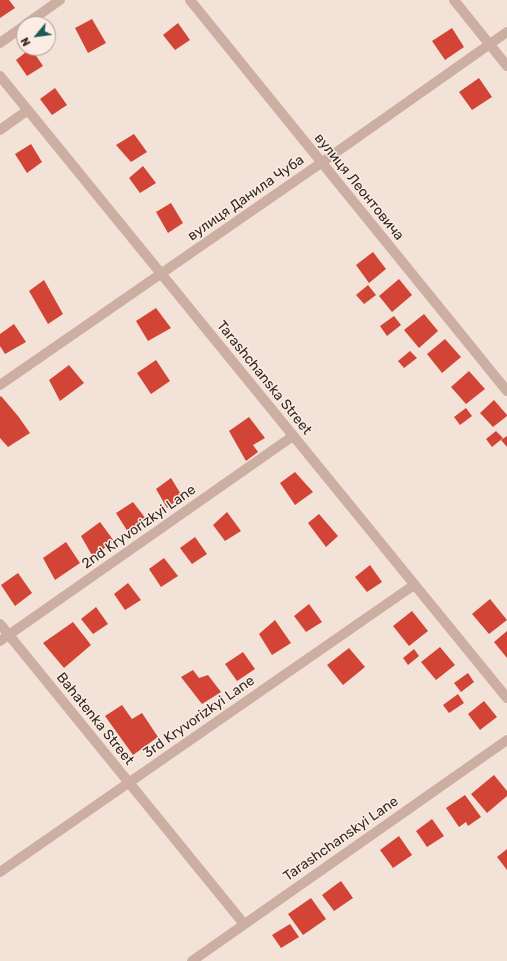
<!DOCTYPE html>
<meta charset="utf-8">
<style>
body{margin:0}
#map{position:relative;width:507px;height:961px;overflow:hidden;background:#f3e2d7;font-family:Rubik,sans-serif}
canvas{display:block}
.north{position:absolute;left:16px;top:16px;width:40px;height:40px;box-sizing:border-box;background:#fbede3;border:1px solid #ac9e97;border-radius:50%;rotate:241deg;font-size:11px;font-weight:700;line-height:16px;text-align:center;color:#362825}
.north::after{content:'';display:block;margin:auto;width:14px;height:18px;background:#175c56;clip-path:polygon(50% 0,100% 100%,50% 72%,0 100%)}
</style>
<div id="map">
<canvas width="507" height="961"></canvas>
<div class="north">N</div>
</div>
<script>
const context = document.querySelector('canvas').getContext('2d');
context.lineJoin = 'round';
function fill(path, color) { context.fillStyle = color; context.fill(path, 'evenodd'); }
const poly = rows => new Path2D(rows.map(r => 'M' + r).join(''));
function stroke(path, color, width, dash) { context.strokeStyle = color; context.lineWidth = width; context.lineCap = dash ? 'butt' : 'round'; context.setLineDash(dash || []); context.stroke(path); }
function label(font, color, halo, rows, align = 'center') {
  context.font = font + ' Rubik,sans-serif'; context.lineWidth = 3; context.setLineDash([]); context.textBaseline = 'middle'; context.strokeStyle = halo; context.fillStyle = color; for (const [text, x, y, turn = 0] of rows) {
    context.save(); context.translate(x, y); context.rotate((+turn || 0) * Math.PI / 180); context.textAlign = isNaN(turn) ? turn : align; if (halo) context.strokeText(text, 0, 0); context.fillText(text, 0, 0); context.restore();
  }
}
fill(poly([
 [0,0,9,0,15,8,0,18],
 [92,19,106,43,88,53,75,28],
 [178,23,190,40,175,50,163,35],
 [452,28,464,47,445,60,432,41],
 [31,48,43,66,27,76,16,60],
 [479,78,492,97,472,110,459,92],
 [55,88,67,105,52,115,40,99],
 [134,134,147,152,131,162,116,145],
 [31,144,42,162,27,173,15,154],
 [143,166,156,183,140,193,129,178],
 [171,203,183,223,168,233,156,212],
 [373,252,386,269,369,283,356,265],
 [399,279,412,295,392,312,379,296],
 [44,280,63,314,48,324,29,291],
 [368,285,376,295,364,304,356,295],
 [156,308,171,328,148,341,136,321],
 [424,314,438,331,419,348,404,330],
 [394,316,401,325,387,336,380,326],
 [14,324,26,342,5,354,0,346,0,334],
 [445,339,461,357,442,373,427,354],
 [410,351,417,358,404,368,398,361],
 [156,360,170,381,151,394,137,373],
 [69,365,84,383,60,401,49,380],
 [469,371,485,389,466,404,451,387],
 [1,396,18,416,30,433,8,447,0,438,0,397],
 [494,400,507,415,507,416,493,427,480,413],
 [466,408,472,416,460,425,454,417],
 [249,417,265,438,253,445,258,452,246,461,229,431],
 [496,431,503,438,492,447,486,439],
 [507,436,507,447,501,440],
 [295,472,313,492,295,505,280,483],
 [171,478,182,496,167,508,156,489],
 [133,502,146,519,128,532,116,513],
 [227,512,241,531,225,541,213,525],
 [319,514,338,536,326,547,308,523],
 [100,522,114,541,93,557,81,536],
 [195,537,207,554,192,564,180,548],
 [66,542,80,563,55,580,43,558],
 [164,558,178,576,161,587,149,569],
 [370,565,382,582,367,592,355,577],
 [18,573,32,593,15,606,1,585],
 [128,583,141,600,125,610,114,594],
 [490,599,507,620,489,634,472,614],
 [309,604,322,622,306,632,294,616],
 [96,607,108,624,93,634,81,619],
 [412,611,428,631,409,646,393,626],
 [275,620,291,643,272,655,259,634],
 [73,622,91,645,64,668,43,643],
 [507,631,507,658,494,642],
 [440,647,455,665,436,680,421,662],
 [349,648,365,667,343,685,327,665],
 [414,649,419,656,408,665,403,658],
 [243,652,255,669,237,681,225,664],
 [193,670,199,678,208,675,221,692,202,704,181,677],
 [468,673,474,682,461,692,454,683],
 [458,694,464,703,449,713,443,705],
 [484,701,497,717,480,730,468,714],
 [122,705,132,719,142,713,158,737,133,755,105,716],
 [494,775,507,791,507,796,487,813,471,794],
 [465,795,481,817,468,826,466,822,459,827,446,808],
 [432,819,444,836,427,847,416,831],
 [399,836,412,855,393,868,380,850],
 [507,849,507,870,497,857],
 [341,881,353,898,334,911,322,895],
 [311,898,326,919,303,935,288,914],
 [290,924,299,937,281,948,272,935]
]), '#d24436');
stroke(poly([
 [190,0,507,391],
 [454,0,507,66],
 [26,24,60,0],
 [0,43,24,26],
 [0,76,507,698],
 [0,130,28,110],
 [0,385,321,163,507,32],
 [0,624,244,924],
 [0,641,293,436],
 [0,872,414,585],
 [192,961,507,740]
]), '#ccafa2', 10);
label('14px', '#362825', '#fbede3', [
 ["вулиця Леонтовича",359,187,51],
 ["вулиця Данила Чуба",246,198,-35],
 ["Tarashchanska Street",264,378,51],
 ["2nd Kryvorizkyi Lane",139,527,-35],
 ["3rd Kryvorizkyi Lane",199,717,-35],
 ["Bahatenka Street",95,719,51],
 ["Tarashchanskyi Lane",341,839,-35]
]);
</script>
